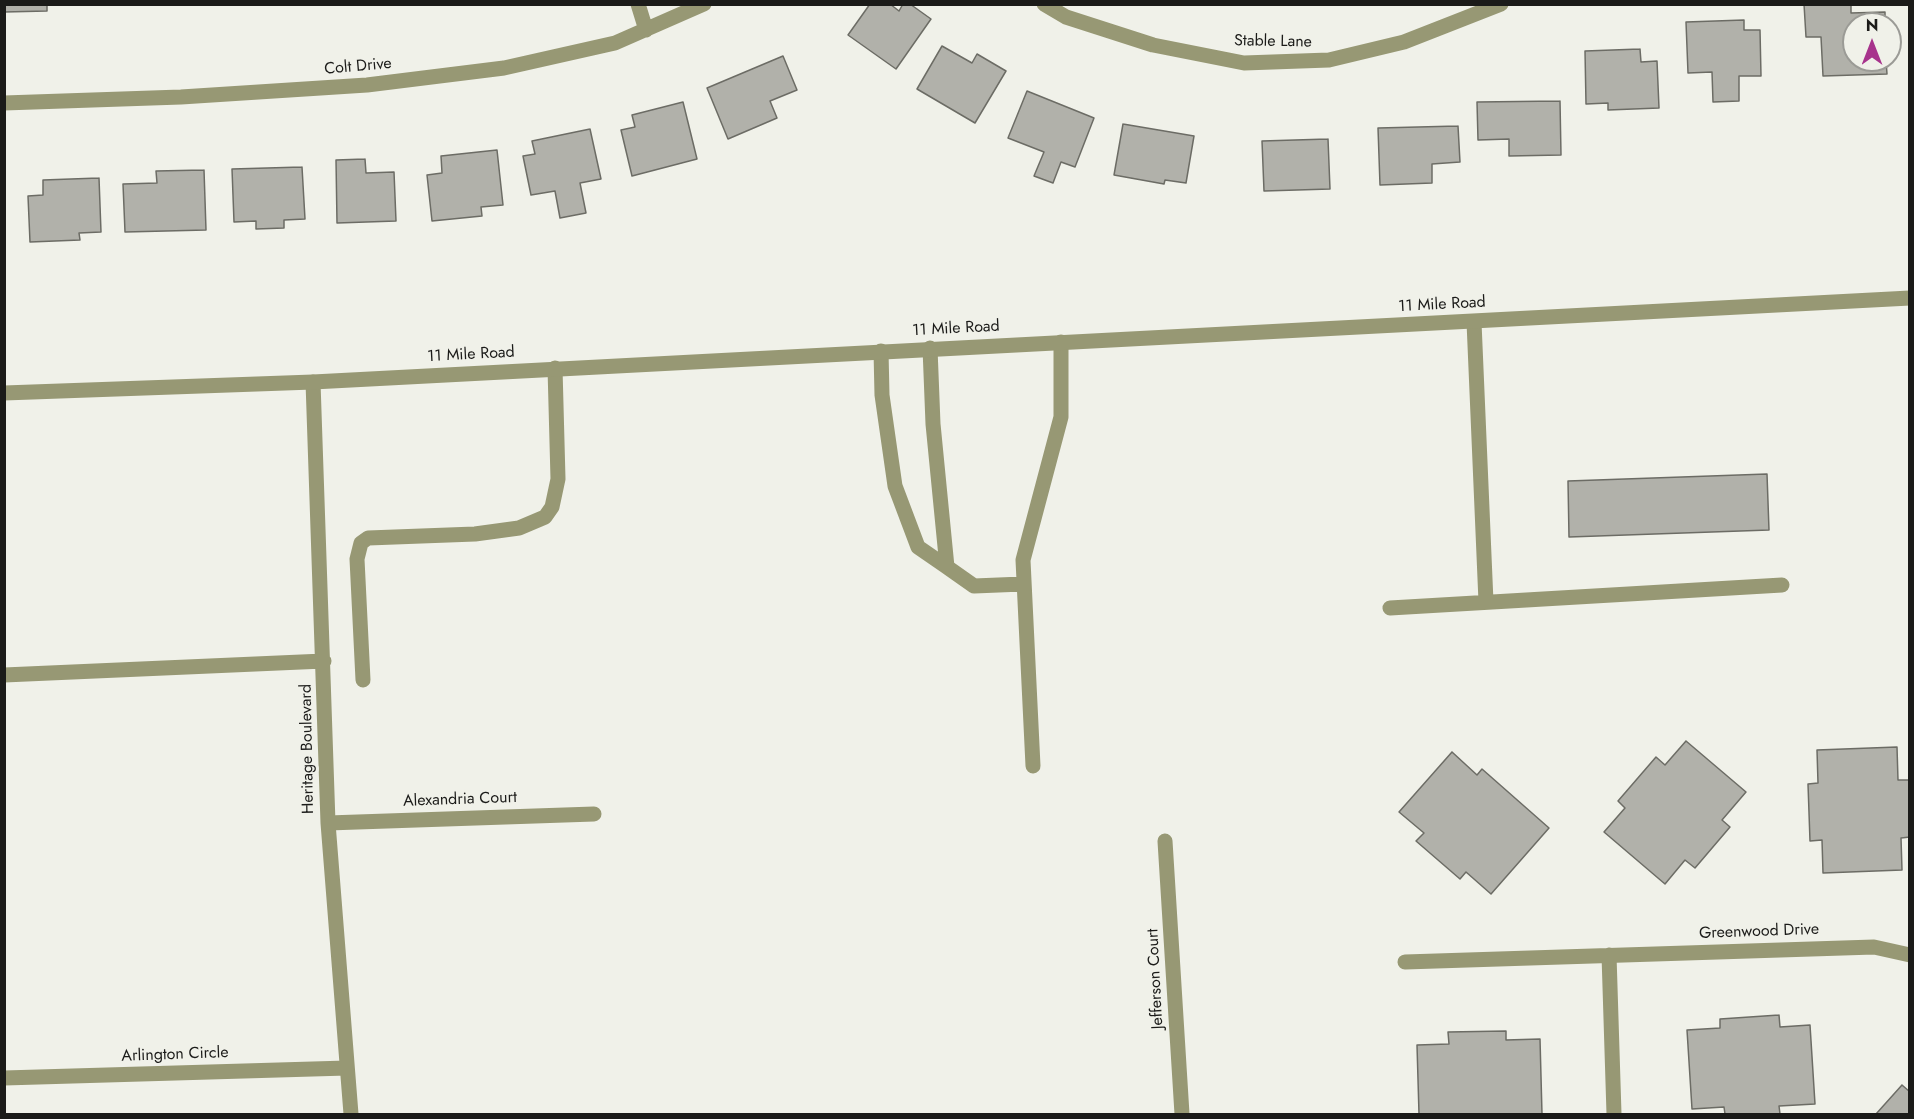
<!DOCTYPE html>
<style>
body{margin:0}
#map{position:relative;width:1914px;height:1119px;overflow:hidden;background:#f0f1e9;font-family:Jost,sans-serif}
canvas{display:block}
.frame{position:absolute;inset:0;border:6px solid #1b1b19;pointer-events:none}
.north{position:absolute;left:1842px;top:12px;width:60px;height:60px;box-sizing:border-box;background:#f0f1e9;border:2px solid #9b9b96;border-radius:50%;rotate:0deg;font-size:16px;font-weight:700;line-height:24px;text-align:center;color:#1b1b19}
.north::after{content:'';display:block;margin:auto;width:21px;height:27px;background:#a7338c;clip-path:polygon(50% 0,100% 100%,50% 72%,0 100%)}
</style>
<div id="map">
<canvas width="1914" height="1119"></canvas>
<div class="frame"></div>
<div class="north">N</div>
</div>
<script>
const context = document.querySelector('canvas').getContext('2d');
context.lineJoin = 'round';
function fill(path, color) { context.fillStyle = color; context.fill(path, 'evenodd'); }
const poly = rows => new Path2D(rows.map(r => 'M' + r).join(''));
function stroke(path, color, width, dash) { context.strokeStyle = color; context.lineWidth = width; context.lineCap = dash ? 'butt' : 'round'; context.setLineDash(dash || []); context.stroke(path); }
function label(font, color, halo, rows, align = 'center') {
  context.font = font + ' Jost,sans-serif'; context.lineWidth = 6; context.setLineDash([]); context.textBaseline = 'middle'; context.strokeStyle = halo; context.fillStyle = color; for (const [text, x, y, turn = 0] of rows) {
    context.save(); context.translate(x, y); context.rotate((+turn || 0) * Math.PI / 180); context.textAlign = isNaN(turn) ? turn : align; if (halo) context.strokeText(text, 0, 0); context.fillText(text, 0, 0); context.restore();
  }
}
const building = poly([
 [4,4,47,4,47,11,4,12,4,4],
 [870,4,890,4,899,11,903,4,910,4,931,19,896,69,848,35,870,4],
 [1804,4,1851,4,1851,13,1885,12,1885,24,1854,24,1854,60,1886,60,1887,74,1823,76,1821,37,1806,37,1804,4],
 [1744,20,1744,30,1760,30,1761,76,1739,76,1739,101,1713,102,1712,72,1688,73,1686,22,1744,20],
 [942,46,972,63,977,54,1006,71,975,123,917,89,942,46],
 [1640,49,1641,62,1657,61,1659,108,1608,110,1608,103,1586,104,1585,51,1640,49],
 [783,56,797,90,770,101,777,118,728,139,707,88,783,56],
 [1027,91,1094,118,1075,167,1061,162,1053,183,1034,176,1044,152,1008,138,1027,91],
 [1560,101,1561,155,1509,156,1509,139,1478,140,1477,102,1560,101],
 [683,102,697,159,632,176,621,130,635,127,632,115,683,102],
 [1123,124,1194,136,1186,183,1165,180,1164,184,1114,175,1123,124],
 [1458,126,1460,162,1432,164,1432,183,1380,185,1378,128,1458,126],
 [590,129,601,179,580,183,586,213,560,218,555,191,531,195,523,156,535,154,532,141,590,129],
 [1328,139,1330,189,1264,191,1262,141,1328,139],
 [497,150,503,205,481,207,482,216,432,221,427,175,442,173,441,156,497,150],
 [365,159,366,173,394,172,396,221,337,223,336,160,365,159],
 [302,167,305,219,284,220,284,228,256,229,256,221,234,222,232,169,302,167],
 [204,170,206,230,125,232,123,184,157,183,156,171,204,170],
 [99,178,101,232,79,233,80,240,30,242,28,196,43,195,43,180,99,178],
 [1767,474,1769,530,1569,537,1568,481,1767,474],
 [1686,741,1746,792,1722,820,1730,827,1695,868,1685,860,1665,884,1604,832,1625,808,1618,801,1656,757,1665,765,1686,741],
 [1897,747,1898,780,1909,780,1910,837,1901,838,1902,870,1823,873,1822,840,1810,841,1808,784,1818,783,1817,750,1897,747],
 [1452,752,1477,775,1482,769,1549,828,1491,894,1466,872,1460,879,1416,841,1424,833,1399,812,1452,752],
 [1779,1015,1780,1027,1810,1025,1815,1104,1779,1106,1780,1114,1725,1114,1724,1107,1692,1109,1687,1030,1720,1028,1720,1019,1779,1015],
 [1506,1031,1506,1040,1540,1039,1542,1114,1419,1114,1417,1045,1449,1044,1448,1032,1506,1031],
 [1902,1085,1910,1092,1910,1114,1876,1114,1902,1085]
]);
fill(building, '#b1b1aa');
stroke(building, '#6c6c65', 1.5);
stroke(poly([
 [1474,322,1486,602],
 [930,348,933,424,947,567,974,586,1023,584],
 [881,351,882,395,895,486,918,547,947,567],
 [1390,608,1782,585],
 [363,680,357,559,361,543,368,538,475,534,519,528,545,517,552,507,558,479,555,368],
 [1033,766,1023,560,1061,417,1061,342]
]), '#979874', 15);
stroke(poly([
 [638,4,646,30],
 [1044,4,1066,17,1153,45,1244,63,1329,60,1404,42,1501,4],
 [4,103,181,97,367,85,504,68,615,43,704,4],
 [313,382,328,823,351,1114],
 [4,675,324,661],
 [328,823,594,814],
 [1165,841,1182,1114],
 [1609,955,1614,1114],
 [1405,962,1874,947,1910,955],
 [4,1078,347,1068]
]), '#979874', 15);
stroke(poly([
 [4,393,313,382,1910,298]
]), '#979874', 15);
label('16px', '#1b1b19', '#f0f1e9', [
 ["Stable Lane",1273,42,1],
 ["Colt Drive",358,67,-5],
 ["11 Mile Road",1442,305,-3],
 ["11 Mile Road",956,329,-3],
 ["11 Mile Road",471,355,-3],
 ["Heritage Boulevard",308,749,-91],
 ["Alexandria Court",460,800,-2],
 ["Greenwood Drive",1759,932,-2],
 ["Jefferson Court",1156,979,-93],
 ["Arlington Circle",175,1055,-2]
]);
</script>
